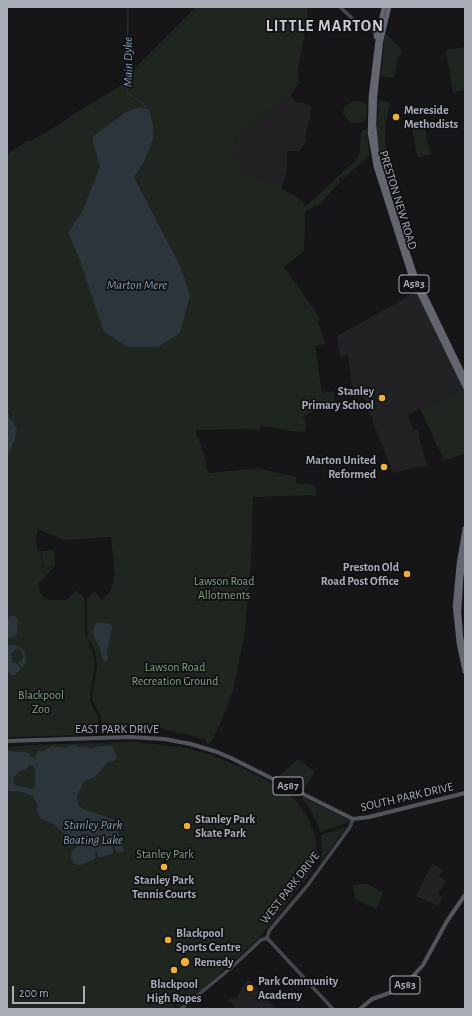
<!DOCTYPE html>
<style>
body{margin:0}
#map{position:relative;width:472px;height:1016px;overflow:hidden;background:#161618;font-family:"Alegreya Sans",sans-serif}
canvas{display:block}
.frame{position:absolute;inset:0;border:8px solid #a8adb8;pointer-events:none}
.scale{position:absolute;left:12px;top:986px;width:73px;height:18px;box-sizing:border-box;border:2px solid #a8adb8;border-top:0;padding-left:5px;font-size:12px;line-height:14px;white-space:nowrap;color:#a8adb8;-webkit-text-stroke:3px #111113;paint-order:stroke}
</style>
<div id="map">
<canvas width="472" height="1016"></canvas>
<div class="frame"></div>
<div class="scale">200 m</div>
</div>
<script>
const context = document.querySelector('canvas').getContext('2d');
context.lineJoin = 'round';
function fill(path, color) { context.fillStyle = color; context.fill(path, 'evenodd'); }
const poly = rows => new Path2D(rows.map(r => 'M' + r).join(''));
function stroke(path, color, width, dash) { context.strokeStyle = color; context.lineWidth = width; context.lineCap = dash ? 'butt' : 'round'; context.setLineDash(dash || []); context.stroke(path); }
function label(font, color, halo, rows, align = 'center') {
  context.font = font + ' "Alegreya Sans",sans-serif'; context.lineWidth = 3.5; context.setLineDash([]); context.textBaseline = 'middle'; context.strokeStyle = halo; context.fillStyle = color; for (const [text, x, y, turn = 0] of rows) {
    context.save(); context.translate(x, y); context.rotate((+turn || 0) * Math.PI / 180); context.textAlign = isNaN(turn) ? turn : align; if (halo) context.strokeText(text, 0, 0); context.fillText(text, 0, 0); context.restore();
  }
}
fill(poly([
 [298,80,300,83,290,96,298,103,302,102,312,107,305,138,307,140,299,151,287,151,287,171,281,189,250,178,241,171,235,162,233,148,234,140,241,131,276,106],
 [418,291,465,387,408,415,413,430,418,430,420,442,428,465,393,473,373,422,372,415,370,415,362,391,353,394,348,355,340,357,337,336],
 [432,863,443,870,439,876,446,881,438,894,442,897,438,906,416,896],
 [248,979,276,1009,236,1009,229,1000,230,999,237,997]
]), '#222225');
fill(poly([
 [196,7,307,7,308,17,298,69,298,80,276,106,241,131,234,140,233,148,235,161,240,169,251,177,279,187,303,201,305,207,356,160,359,155,360,148,361,133,363,130,367,130,369,156,346,176,343,178,341,177,339,179,340,182,318,206,316,205,305,212,304,251,284,267,320,318,320,320,318,322,325,344,315,346,322,393,334,391,335,401,303,416,306,425,305,432,291,431,260,426,259,432,253,429,196,430,196,435,200,442,202,451,204,452,206,465,205,466,210,473,258,468,296,477,296,483,314,485,317,495,253,497,251,563,244,638,233,690,225,712,212,741,207,744,205,739,160,728,108,728,107,722,102,723,100,714,92,700,92,696,97,667,95,652,87,636,87,598,94,591,102,600,111,590,115,576,111,537,63,540,38,529,36,540,37,551,41,551,42,568,53,568,39,583,40,593,46,599,50,600,63,600,68,599,76,590,84,598,85,607,85,633,93,653,95,663,90,699,92,707,98,717,98,732,83,735,7,737,7,154,27,141,30,141,57,126,72,115,127,82,129,74],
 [385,33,402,50,397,61,394,78,381,76],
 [465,47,465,90,453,93,446,50],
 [379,100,390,103,385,129,386,152,390,166,405,204,396,210,388,186,379,153,377,127],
 [353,101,362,102,366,104,367,117,363,122,353,123,349,121,343,114,344,107],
 [425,125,427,141,431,154,421,157,418,157,417,155,412,128,413,126],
 [465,387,465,454,444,460,420,409],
 [54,550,55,567,43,568,42,551],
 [133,742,181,747,211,755,245,769,286,791,294,798,307,816,315,835,317,854,312,871,259,938,199,992,178,1008,160,985,175,1007,172,1009,7,1009,7,747,34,745],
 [298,759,315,772,304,789,278,777],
 [300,796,349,820,349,822,321,832,311,811],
 [346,827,320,864,322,850,321,835],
 [363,884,368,884,383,893,376,909,355,899,353,885]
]), '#1e261f');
fill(poly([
 [137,108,149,109,153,126,153,139,144,162,134,177,181,268,190,295,180,333,158,347,128,347,104,332,79,258,68,233,82,212,100,167,92,137,126,112],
 [7,414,9,414,10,420,13,421,17,430,15,439,13,443,10,451,8,451,7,445],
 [11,616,15,616,18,619,17,634,15,637,8,638,7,637,7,619],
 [97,622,110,624,112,627,107,651,108,660,104,662,99,646,94,638,93,630],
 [7,645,15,645,20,647,25,652,26,662,22,668,18,663,23,659,21,650,18,648,13,651,11,654,12,662,18,664,21,669,15,675,11,675,7,670],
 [76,745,77,747,85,747,92,749,99,746,110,746,113,747,117,758,114,761,108,762,95,777,84,781,77,796,78,804,83,809,113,819,117,824,119,831,118,831,124,851,117,853,114,846,112,847,114,853,99,858,97,851,95,852,96,857,95,859,80,865,77,865,73,862,71,857,72,851,78,846,77,843,69,845,63,832,52,823,41,819,37,812,36,810,38,806,33,796,22,792,7,791,7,750,16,752,25,752,29,753,30,757,35,758,38,750,43,751,52,746,64,748,69,746],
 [30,765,33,766,35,769,35,787,32,789,15,785,13,780,13,778,20,771,25,770]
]), '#2c353c');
stroke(poly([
 [128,7,127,92,142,103,145,106,145,109]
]), '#2c353c', 1);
stroke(poly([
 [340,7,353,19,362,25,372,29,381,30],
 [267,938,333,1009],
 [181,1009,232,967,261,940,267,938,269,931,307,886,350,827,353,819]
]), '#45474d', 3.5);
stroke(poly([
 [7,741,129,737,164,739,191,744,217,752,231,758,353,819,369,817,465,793],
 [360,1009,372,999,398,990,413,976,423,965,447,921,465,895]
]), '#53555c', 4);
stroke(poly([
 [384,7,379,30,371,96,370,133,376,167,411,276,465,387],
 [389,7,381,41,375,96,374,125,377,155,390,200,415,275,465,378],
 [373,29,376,33,376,37],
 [465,528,459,563,455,606,459,644,465,672],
 [465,551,461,578,459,612,461,638,465,656]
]), '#63666e', 4.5);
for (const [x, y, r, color] of [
 [396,117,4,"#f2b134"],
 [382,398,4,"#f2b134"],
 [384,467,4,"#f2b134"],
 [407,574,4,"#f2b134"],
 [187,826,4,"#f2b134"],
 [164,867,4,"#f2b134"],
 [168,940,4,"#f2b134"],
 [185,962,5,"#f2b134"],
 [174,970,4,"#f2b134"],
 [250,988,4,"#f2b134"]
]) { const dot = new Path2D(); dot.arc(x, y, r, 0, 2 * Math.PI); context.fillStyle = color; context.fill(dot); stroke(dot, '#111113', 1.5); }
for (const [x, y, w] of [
 [414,284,30],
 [288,786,30],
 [405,985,30]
]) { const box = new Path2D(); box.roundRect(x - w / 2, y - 9, w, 18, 3); context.fillStyle = '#111113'; context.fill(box); stroke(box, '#a8adb8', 1); }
label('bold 11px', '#a8adb8', null, [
 ["A583",414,284],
 ["A587",288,786],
 ["A583",405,985]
]);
label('bold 12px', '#a8adb8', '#111113', [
 ["Mereside",404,110],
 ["Methodists",404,124],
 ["Stanley",374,391,"right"],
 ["Primary School",374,405,"right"],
 ["Marton United",376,460,"right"],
 ["Reformed",376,474,"right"],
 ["Preston Old",399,567,"right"],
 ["Road Post Office",399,581,"right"],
 ["Stanley Park",195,819],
 ["Skate Park",195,833],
 ["Stanley Park",164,880,"center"],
 ["Tennis Courts",164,894,"center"],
 ["Blackpool",176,933],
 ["Sports Centre",176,947],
 ["Remedy",194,962],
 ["Park Community",258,981],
 ["Academy",258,995],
 ["Blackpool",174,984,"center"],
 ["High Ropes",174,998,"center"]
], 'left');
label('12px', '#a8adb8', '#111113', [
 ["PRESTON NEW ROAD",398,200,73],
 ["EAST PARK DRIVE",117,729],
 ["SOUTH PARK DRIVE",407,797,-13],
 ["WEST PARK DRIVE",290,888,-52]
]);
label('12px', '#7fa381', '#111113', [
 ["Lawson Road",224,581],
 ["Allotments",224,595],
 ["Lawson Road",175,667],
 ["Recreation Ground",175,681],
 ["Blackpool",41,695],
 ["Zoo",41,709],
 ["Stanley Park",165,854]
]);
label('italic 13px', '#7f9bb3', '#111113', [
 ["Main Dyke",128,62,-90],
 ["Marton Mere",137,285],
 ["Stanley Park",93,825],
 ["Boating Lake",93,840]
]);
context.letterSpacing = '1px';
label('bold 16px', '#c9ccd4', '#111113', [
 ["LITTLE MARTON",325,26]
]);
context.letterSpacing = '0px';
</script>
